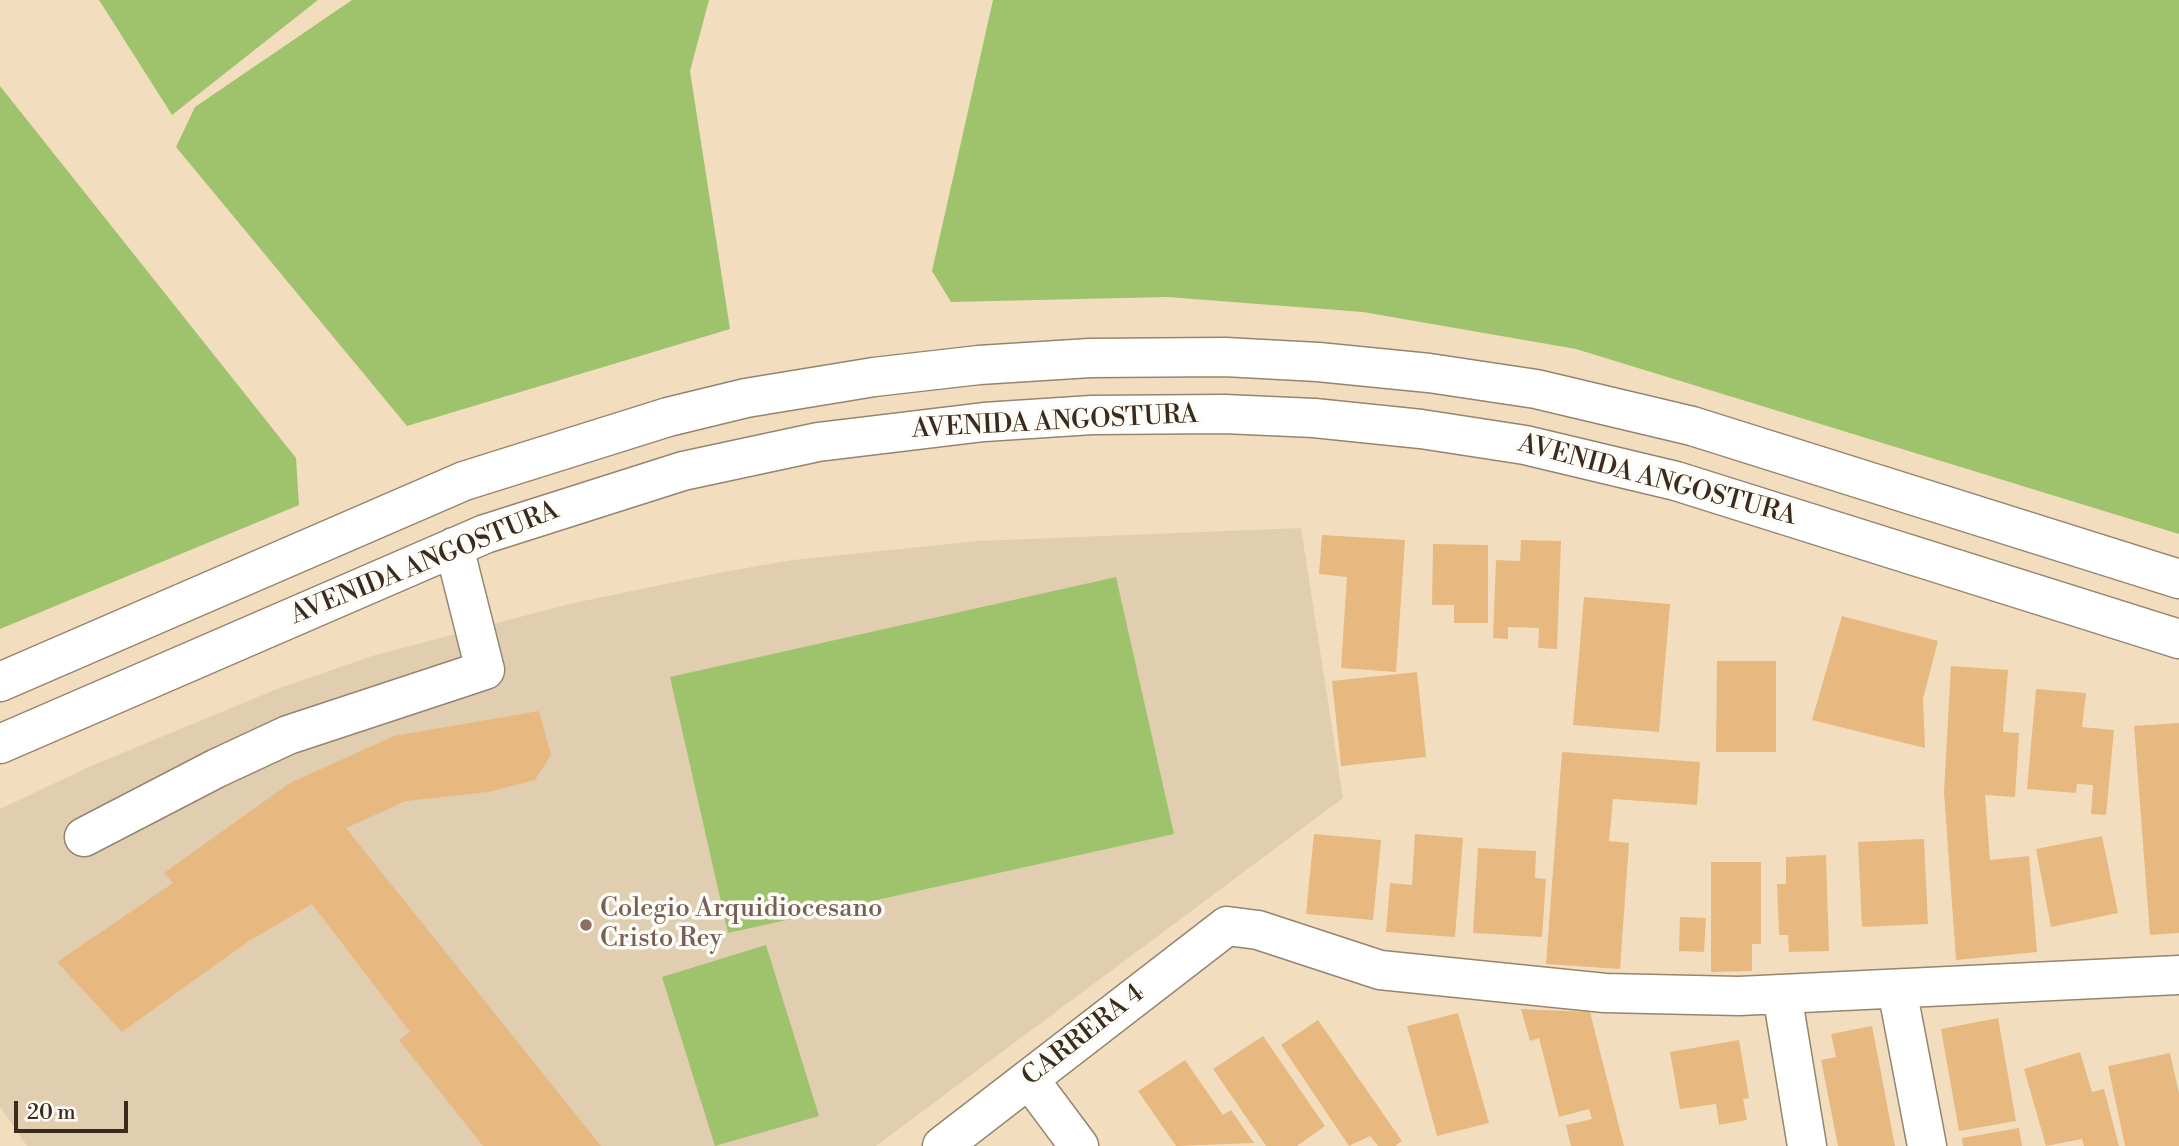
<!DOCTYPE html>
<style>
body{margin:0}
#map{position:relative;width:2179px;height:1146px;overflow:hidden;background:#f2debf;font-family:"Libre Bodoni",serif}
canvas{display:block}
.scale{position:absolute;left:14px;top:1101px;width:114px;height:32px;box-sizing:border-box;border:4px solid #3b2a1e;border-top:0;padding-left:9px;font-size:21px;line-height:24px;white-space:nowrap;color:#3b2a1e;-webkit-text-stroke:5px #fdfcf7;paint-order:stroke}
</style>
<div id="map">
<canvas width="2179" height="1146"></canvas>
<div class="scale">20 m</div>
</div>
<script>
const context = document.querySelector('canvas').getContext('2d');
context.lineJoin = 'round';
function fill(path, color) { context.fillStyle = color; context.fill(path, 'evenodd'); }
const poly = rows => new Path2D(rows.map(r => 'M' + r).join(''));
function stroke(path, color, width, dash) { context.strokeStyle = color; context.lineWidth = width; context.lineCap = dash ? 'butt' : 'round'; context.setLineDash(dash || []); context.stroke(path); }
function label(font, color, halo, rows, align = 'center') {
  context.font = font + ' "Libre Bodoni",serif'; context.lineWidth = 7; context.setLineDash([]); context.textBaseline = 'middle'; context.strokeStyle = halo; context.fillStyle = color; for (const [text, x, y, turn = 0] of rows) {
    context.save(); context.translate(x, y); context.rotate((+turn || 0) * Math.PI / 180); context.textAlign = isNaN(turn) ? turn : align; if (halo) context.strokeText(text, 0, 0); context.fillText(text, 0, 0); context.restore();
  }
}
fill(poly([
 [1301,528,1343,798,876,1146,27,1146,0,1107,0,809,91,766,277,689,372,656,569,604,723,572,793,560,978,541]
]), '#e1ceb1');
fill(poly([
 [99,0,318,0,172,115],
 [352,0,709,0,690,71,730,329,407,426,176,147,195,107],
 [993,0,2179,0,2179,534,1576,349,1363,312,1167,297,951,302,932,271],
 [0,86,296,458,299,505,0,629],
 [1116,577,1174,834,728,933,670,677],
 [766,945,819,1116,715,1146,662,977]
]), '#9fc36c');
fill(poly([
 [1322,535,1405,540,1396,672,1341,668,1347,577,1319,574],
 [1521,540,1561,541,1557,649,1538,648,1539,628,1508,627,1508,639,1493,638,1496,560,1520,561],
 [1433,544,1488,545,1488,623,1454,623,1454,605,1432,605],
 [1584,597,1670,604,1659,732,1573,725],
 [1842,616,1938,641,1923,699,1925,748,1812,720],
 [1717,661,1776,661,1776,752,1716,752],
 [1951,666,2008,670,2003,732,2019,733,2015,797,1985,795,1990,860,2029,856,2037,952,1956,960,1944,792],
 [1417,672,1426,757,1341,766,1332,681],
 [2036,689,2086,693,2082,727,2114,730,2106,815,2091,814,2093,785,2077,784,2076,793,2027,789],
 [539,711,551,755,535,780,488,792,406,801,346,828,601,1146,483,1146,399,1040,410,1032,312,904,249,941,122,1032,57,962,173,883,164,873,290,783,394,736],
 [2179,723,2179,933,2150,935,2134,726],
 [1562,752,1700,762,1697,805,1613,799,1609,841,1629,843,1620,969,1546,964],
 [1314,834,1381,840,1373,920,1306,914],
 [1415,834,1463,838,1455,937,1386,932,1390,883,1412,885],
 [2102,836,2118,913,2051,927,2036,849],
 [1924,839,1928,924,1862,927,1858,842],
 [1478,848,1536,851,1535,878,1546,879,1542,937,1473,933],
 [1826,855,1829,951,1789,952,1788,935,1779,935,1777,884,1786,884,1786,857],
 [1711,862,1761,862,1761,944,1752,944,1752,971,1711,972],
 [1680,917,1706,918,1704,952,1679,951],
 [1521,1009,1590,1012,1624,1146,1571,1146,1566,1125,1592,1119,1589,1109,1559,1117,1539,1038,1530,1041],
 [1458,1013,1489,1123,1437,1136,1407,1026],
 [1998,1018,2016,1121,1959,1131,1941,1029],
 [1318,1020,1402,1141,1395,1146,1378,1146,1370,1136,1349,1146,1281,1045],
 [1872,1026,1895,1146,1838,1146,1821,1060,1836,1057,1831,1034],
 [1263,1036,1325,1126,1297,1146,1266,1146,1213,1069],
 [1739,1040,1749,1098,1743,1099,1747,1120,1719,1125,1716,1104,1680,1109,1670,1052],
 [2080,1052,2092,1092,2104,1089,2119,1146,2084,1146,2082,1139,2046,1146,2024,1069],
 [2170,1053,2179,1093,2179,1146,2125,1146,2108,1066],
 [1185,1060,1223,1115,1231,1110,1254,1143,1176,1146,1138,1091],
 [2019,1128,2022,1146,1963,1146,1962,1138]
]), '#e8b881');
const minor = poly([
 [0,682,464,481,668,417,746,398,874,377,979,365,1090,358,1225,357,1318,362,1429,373,1536,389,1692,426,2179,579],
 [0,744,485,534,683,471,818,442,984,422,1092,415,1224,414,1314,418,1421,429,1525,445,1676,481,2179,639],
 [84,837,217,768,288,735,485,670,454,547],
 [1897,989,1927,1146],
 [1782,994,1807,1146],
 [1029,1079,1079,1146],
 [942,1146,1227,926,1258,930,1380,970,1605,993,1739,996,2179,975]
]);
stroke(minor, '#96846e', 41);
stroke(minor, '#fff', 38);
for (const [x, y, r, color] of [
 [586,925,7,"#8d6e63"]
]) { const dot = new Path2D(); dot.arc(x, y, r, 0, 2 * Math.PI); context.fillStyle = color; context.fill(dot); stroke(dot, '#fdfcf7', 2.5); }
label('26px', '#3b2a1e', '#fdfcf7', [
 ["AVENIDA ANGOSTURA",1055,423,-3],
 ["AVENIDA ANGOSTURA",1657,481,15],
 ["AVENIDA ANGOSTURA",425,564,-22],
 ["CARRERA 4",1084,1036,-38]
]);
label('26px', '#785e54', '#fdfcf7', [
 ["Colegio Arquidiocesano",600,910],
 ["Cristo Rey",600,940]
], 'left');
</script>
